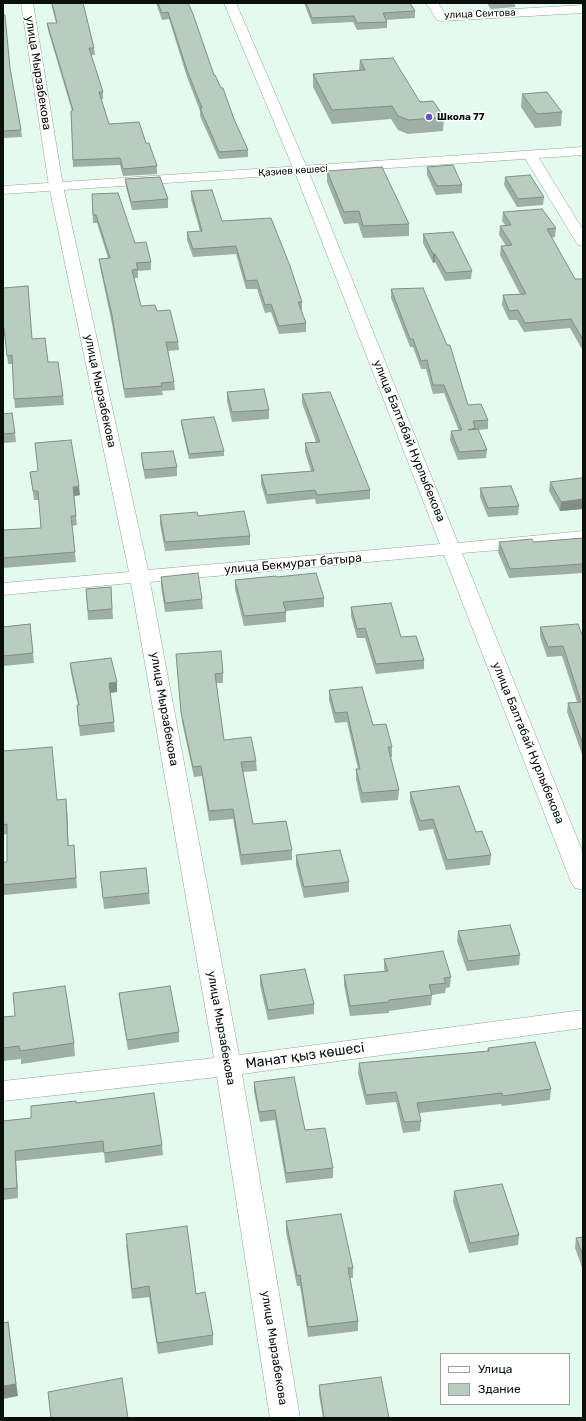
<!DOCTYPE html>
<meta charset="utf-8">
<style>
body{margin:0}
#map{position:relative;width:586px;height:1421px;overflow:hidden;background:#e5faee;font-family:Rubik,sans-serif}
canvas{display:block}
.frame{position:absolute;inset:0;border:4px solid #09100c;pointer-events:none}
.legend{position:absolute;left:440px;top:1353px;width:130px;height:52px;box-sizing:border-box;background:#fff;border:1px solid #9d9f9e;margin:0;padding:5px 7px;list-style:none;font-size:12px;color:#09100c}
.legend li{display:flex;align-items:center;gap:8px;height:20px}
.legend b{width:20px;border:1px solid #9d9f9e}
</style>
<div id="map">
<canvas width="586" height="1421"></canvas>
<div class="frame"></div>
<ul class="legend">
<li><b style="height:5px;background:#fff"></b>Улица</li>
<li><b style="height:11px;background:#b8ccc0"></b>Здание</li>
</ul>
</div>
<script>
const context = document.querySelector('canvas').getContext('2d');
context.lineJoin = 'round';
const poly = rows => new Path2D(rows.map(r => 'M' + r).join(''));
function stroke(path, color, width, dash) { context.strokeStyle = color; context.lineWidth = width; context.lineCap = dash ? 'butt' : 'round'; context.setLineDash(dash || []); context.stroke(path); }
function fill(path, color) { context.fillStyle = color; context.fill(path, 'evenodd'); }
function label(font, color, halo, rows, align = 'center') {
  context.font = font + ' Rubik,sans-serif'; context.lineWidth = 3; context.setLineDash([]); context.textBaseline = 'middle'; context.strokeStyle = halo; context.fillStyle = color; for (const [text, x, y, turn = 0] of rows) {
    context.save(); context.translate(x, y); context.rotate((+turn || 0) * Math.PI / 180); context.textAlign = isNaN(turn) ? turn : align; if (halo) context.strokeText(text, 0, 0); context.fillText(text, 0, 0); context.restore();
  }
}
const minor = poly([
 [21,3,33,3,63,186,148,570,440,544,294,170,224,3,236,3,308,170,458,543,583,531,583,543,462,553,583,853,583,890,575,888,571,882,444,555,150,582,239,1055,583,1010,583,1028,242,1074,300,1418,270,1418,217,1077,3,1101,3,1081,214,1058,131,583,3,595,3,583,129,572,49,186,21,3],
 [426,3,438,3,445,13,583,5,583,13,441,21,437,20,426,3],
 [530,151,535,152,537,155,583,230,583,246,578,245,576,242,523,155,525,152,530,151]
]);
const tertiary = poly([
 [583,147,583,155,3,194,3,186,583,147]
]);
stroke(minor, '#90a398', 1);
stroke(tertiary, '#90a398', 1);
fill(minor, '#fff');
fill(tertiary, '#fff');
fill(poly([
 [51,3,83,3,94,48,95,55,91,55,103,92,103,99,101,99,109,124,146,143,157,166,157,174,123,176,120,165,73,167,71,111,72,111,48,30,47,23,56,23],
 [156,3,188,3,214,75,248,150,248,157,219,159,200,116,200,111,187,77,169,19,162,20],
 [304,3,410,3,415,11,415,18,386,20,387,22,387,28,357,30,353,22,312,24],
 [487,3,515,3,515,7,491,9],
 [575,3,583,3,583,4,575,4],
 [3,15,10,68,21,130,22,137,3,138],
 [360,60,444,117,443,131,408,134,398,130,391,119,332,124,313,87,313,74,359,70],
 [522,94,562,112,561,126,535,128,521,107],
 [427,167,462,185,462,193,436,195,427,175],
 [327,171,409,224,409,236,363,238,358,223,344,224,327,182],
 [505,177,544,197,543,205,517,207,504,185],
 [125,179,168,199,168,208,132,210,126,187],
 [191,191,222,221,302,302,302,310,301,310,306,323,306,332,279,334,271,312,265,313,257,289,246,289,236,254,193,257,187,240,187,232,200,231,191,199],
 [92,194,151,262,151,270,138,271,138,278,134,278,141,306,157,311,178,342,179,350,168,351,174,382,175,390,162,391,163,395,125,398,112,324,100,267,99,259,108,258,97,223,93,223],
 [503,212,556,228,555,237,551,238,575,279,583,279,583,351,570,328,524,332,517,320,509,320,502,305,503,295,520,294,500,255,501,246,506,246,499,235,500,226,505,225,502,221],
 [423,234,472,271,471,279,445,281,435,262,433,263,423,243],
 [3,288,32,339,48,362,63,396,64,405,15,408,12,364,8,364,5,336,3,337],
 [391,289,468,405,488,420,488,429,478,430,487,450,486,458,458,460,450,440,451,431,459,431,444,393,433,394,426,369,421,369,413,347,410,347,391,298],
 [227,392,269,410,269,419,232,422,227,401],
 [302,394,370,490,370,499,316,504,315,499,267,504,261,484,261,475,311,471,305,452,305,443,316,442,302,403],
 [3,414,15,433,16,442,3,443],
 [181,420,224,451,224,456,189,459,181,424],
 [141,453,177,467,177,476,145,479,142,463],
 [30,472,80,495,74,496,77,525,72,526,76,562,3,568,3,530,41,528,39,500,34,500],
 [583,480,583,509,560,511,549,491,550,482],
 [480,488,519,506,518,515,488,517,480,497],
 [160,515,198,516,250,536,250,545,165,551,160,524],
 [583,538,583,573,509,578,498,552,499,542,534,542],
 [161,577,202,599,203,609,165,612,161,586],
 [277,577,324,598,324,607,286,611,286,622,244,626,235,589,235,580],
 [111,587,113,619,88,620,86,589],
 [351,607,424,660,424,669,376,674,365,638,357,638,351,616],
 [30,624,34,663,3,666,3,627],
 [540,627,583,637,583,757,567,712,568,703,577,702,562,656,547,657,540,636],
 [176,654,223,673,223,683,216,683,224,740,256,761,257,771,243,772,253,824,292,850,292,860,241,865,233,819,209,821,202,776,194,777,182,722],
 [70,663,117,692,110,692,115,732,80,736,77,705,78,705,71,673],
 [329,690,373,725,392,747,392,757,390,757,399,790,398,800,361,803,356,779,356,769,358,769,347,722,335,723,329,700],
 [3,751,67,809,68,846,74,845,77,888,4,895,4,898,3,898,3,862,7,862,7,834,3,835],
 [410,792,476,832,491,855,490,865,446,870,433,829,419,831,410,802],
 [296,855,349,882,349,892,304,898,296,865],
 [100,872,149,893,150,904,104,909],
 [458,931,520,955,519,965,467,971,457,941],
 [384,959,451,977,450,987,446,988,445,993,432,995,431,1005,389,1011,389,1013,350,1016,344,985,344,975,385,971,384,969],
 [260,975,314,1004,314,1014,268,1020,260,985],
 [119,993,179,1032,179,1042,128,1050,120,1003],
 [3,1017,74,1043,75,1056,21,1064,21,1059,3,1061],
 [488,1048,551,1089,550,1100,502,1106,501,1104,419,1113,421,1121,420,1131,403,1133,396,1102,366,1105,358,1073,359,1063,487,1051],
 [254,1082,305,1130,333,1168,333,1178,286,1183,275,1120,260,1122,254,1092],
 [76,1103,162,1145,163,1155,105,1163,104,1152,16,1161,18,1198,3,1200,3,1121,31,1118],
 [454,1191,519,1235,518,1245,469,1253,453,1202],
 [286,1221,353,1268,353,1278,350,1278,358,1321,358,1331,308,1337,300,1286,297,1286,286,1232],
 [583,1237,583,1270,575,1248,576,1238],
 [126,1244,196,1294,213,1335,213,1345,158,1354,149,1297,132,1299],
 [319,1385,389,1418,323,1418,319,1395]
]), '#9eafa5');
fill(poly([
 [433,254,435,254,435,262,433,263],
 [79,486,80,495,74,496,73,487],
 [583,499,583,509,560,511,561,502],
 [117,682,117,692,110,693,109,683],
 [66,799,67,809,69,856,68,846],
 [15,1151,16,1161,18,1198,17,1188],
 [8,1322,18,1396,3,1399,3,1386]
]), '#818f86');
const building = poly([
 [52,3,83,3,94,48,89,48,103,92,99,92,109,124,139,122,146,143,149,143,157,166,123,169,120,158,73,160,71,111,73,110,47,23,57,23,52,3],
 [158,3,188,3,193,14,214,75,215,75,221,88,223,88,234,119,248,150,219,152,200,108,202,108,187,70,168,12,162,13,158,3],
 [306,3,410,3,415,11,383,13,387,22,357,23,354,16,312,18,306,3],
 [3,15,5,15,10,68,21,130,3,131,3,15],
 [393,58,420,102,433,101,444,117,409,120,398,116,392,106,332,110,313,74,365,70,360,60,393,58],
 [547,92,562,112,537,114,522,94,547,92],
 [453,165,462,185,437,186,427,167,453,165],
 [382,167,409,224,363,226,359,211,344,212,327,171,382,167],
 [530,175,544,197,518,199,505,177,530,175],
 [160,177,168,199,131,202,125,179,160,177],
 [212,190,222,221,271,218,290,266,302,302,298,302,306,323,279,326,271,304,265,305,257,280,246,281,236,246,193,249,187,232,202,231,191,191,212,190],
 [118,193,135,243,146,242,151,262,136,263,138,269,132,270,141,306,155,305,157,311,170,310,178,342,166,342,174,382,161,383,162,386,124,389,112,315,99,259,110,258,96,215,93,215,92,194,118,193],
 [542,209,556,228,547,229,575,279,583,279,583,340,571,319,525,323,518,310,509,311,503,295,526,294,501,246,512,245,500,226,511,225,503,212,542,209],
 [453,232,472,271,446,273,435,254,433,254,423,234,453,232],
 [28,286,32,339,45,338,48,362,58,362,63,396,14,399,12,355,7,356,4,328,3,328,3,288,28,286],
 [423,288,447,345,450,345,468,405,481,404,488,420,473,421,475,428,468,430,478,429,487,450,459,452,451,431,462,430,444,385,433,385,427,360,421,361,413,339,410,339,391,289,423,288],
 [264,389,269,410,232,412,227,392,264,389],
 [330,392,370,490,317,495,315,490,267,495,261,475,314,471,305,443,320,442,302,394,330,392],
 [12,413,15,433,3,434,3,414,12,413],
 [214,417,224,451,189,454,181,420,214,417],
 [71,440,79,486,73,487,76,516,71,516,75,552,3,558,3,530,41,528,38,491,33,491,30,472,38,471,35,443,71,440],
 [173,451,177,467,144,470,141,453,173,451],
 [582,478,583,480,583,499,561,502,550,482,582,478],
 [511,486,519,506,488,508,480,488,511,486],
 [244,511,250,536,165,542,160,515,197,512,198,516,244,511],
 [583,538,583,564,510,569,499,542,532,539,534,542,583,538],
 [198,573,202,599,165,603,161,577,198,573],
 [316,573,324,598,283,602,286,612,244,616,235,580,276,576,277,577,316,573],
 [111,587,112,609,88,611,86,589,111,587],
 [391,603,401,637,416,636,424,660,376,664,365,628,357,629,351,607,391,603],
 [30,624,33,653,3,656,3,627,30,624],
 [578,624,583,637,583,744,568,703,581,702,563,646,548,647,540,627,578,624],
 [221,651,223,673,215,674,224,740,251,737,256,761,241,762,253,824,286,821,292,850,241,855,233,809,209,811,201,766,193,767,181,712,176,654,221,651],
 [111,658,117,682,109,683,114,722,79,726,77,705,79,705,70,663,111,658],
 [362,687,373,725,386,724,392,747,388,747,399,790,362,793,356,769,360,769,347,712,335,713,329,690,362,687],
 [52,747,57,800,66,799,68,846,74,845,76,878,3,885,3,862,7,862,7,824,3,825,3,751,52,747],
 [459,786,476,832,482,831,491,855,447,860,433,819,420,821,410,792,459,786],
 [340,850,349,882,304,887,296,855,340,850],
 [146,868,149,893,103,898,100,872,146,868],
 [510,925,520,955,468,961,458,931,510,925],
 [443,951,451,977,444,978,446,983,429,985,432,995,389,1000,389,1002,350,1006,344,975,388,971,384,959,443,951],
 [305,969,314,1004,268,1010,260,975,305,969],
 [65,986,74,1043,20,1051,19,1046,3,1048,3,1017,15,1016,13,993,65,986],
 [170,986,179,1032,127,1040,119,993,170,986],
 [535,1042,551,1089,503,1096,502,1093,417,1103,421,1121,404,1122,396,1092,366,1095,359,1063,489,1051,488,1048,535,1042],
 [294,1077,305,1130,325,1128,333,1168,286,1173,275,1110,259,1112,254,1082,294,1077],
 [154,1093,162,1145,104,1153,103,1141,15,1151,17,1188,3,1189,3,1121,31,1118,31,1106,76,1101,76,1103,154,1093],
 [502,1184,519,1235,470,1243,454,1191,502,1184],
 [341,1214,353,1268,348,1268,358,1321,308,1327,300,1275,297,1276,286,1221,341,1214],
 [187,1226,196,1294,205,1292,213,1335,157,1343,149,1286,132,1289,126,1234,187,1226],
 [583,1237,583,1256,576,1238,583,1237],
 [8,1322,16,1384,3,1386,3,1323,8,1322],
 [381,1377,389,1418,324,1418,319,1385,381,1377],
 [122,1378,128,1418,51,1418,48,1392,122,1378]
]);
fill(building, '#b8ccc0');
stroke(building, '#818f86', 1);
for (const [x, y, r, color] of [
 [429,117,4,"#6255ce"]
]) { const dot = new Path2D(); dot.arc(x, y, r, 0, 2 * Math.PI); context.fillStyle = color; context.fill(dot); stroke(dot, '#fff', 1.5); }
label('10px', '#09100c', '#fff', [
 ["улица Сеитова",480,14,-2],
 ["Қазиев көшесі",293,171,-4]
]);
label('bold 10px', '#09100c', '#fff', [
 ["Школа 77",437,117]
], 'left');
label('12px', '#09100c', '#fff', [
 ["улица Мырзабекова",38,73,81],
 ["улица Мырзабекова",100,391,78],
 ["улица Балтабай Нурлыбекова",409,441,68],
 ["улица Бекмурат батыра",293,564,-5],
 ["улица Мырзабекова",164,709,80],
 ["улица Балтабай Нурлыбекова",528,743,68],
 ["улица Мырзабекова",221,1028,80],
 ["улица Мырзабекова",274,1348,81]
]);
label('14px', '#09100c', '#fff', [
 ["Манат қыз көшесі",305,1056,-8]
]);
</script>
